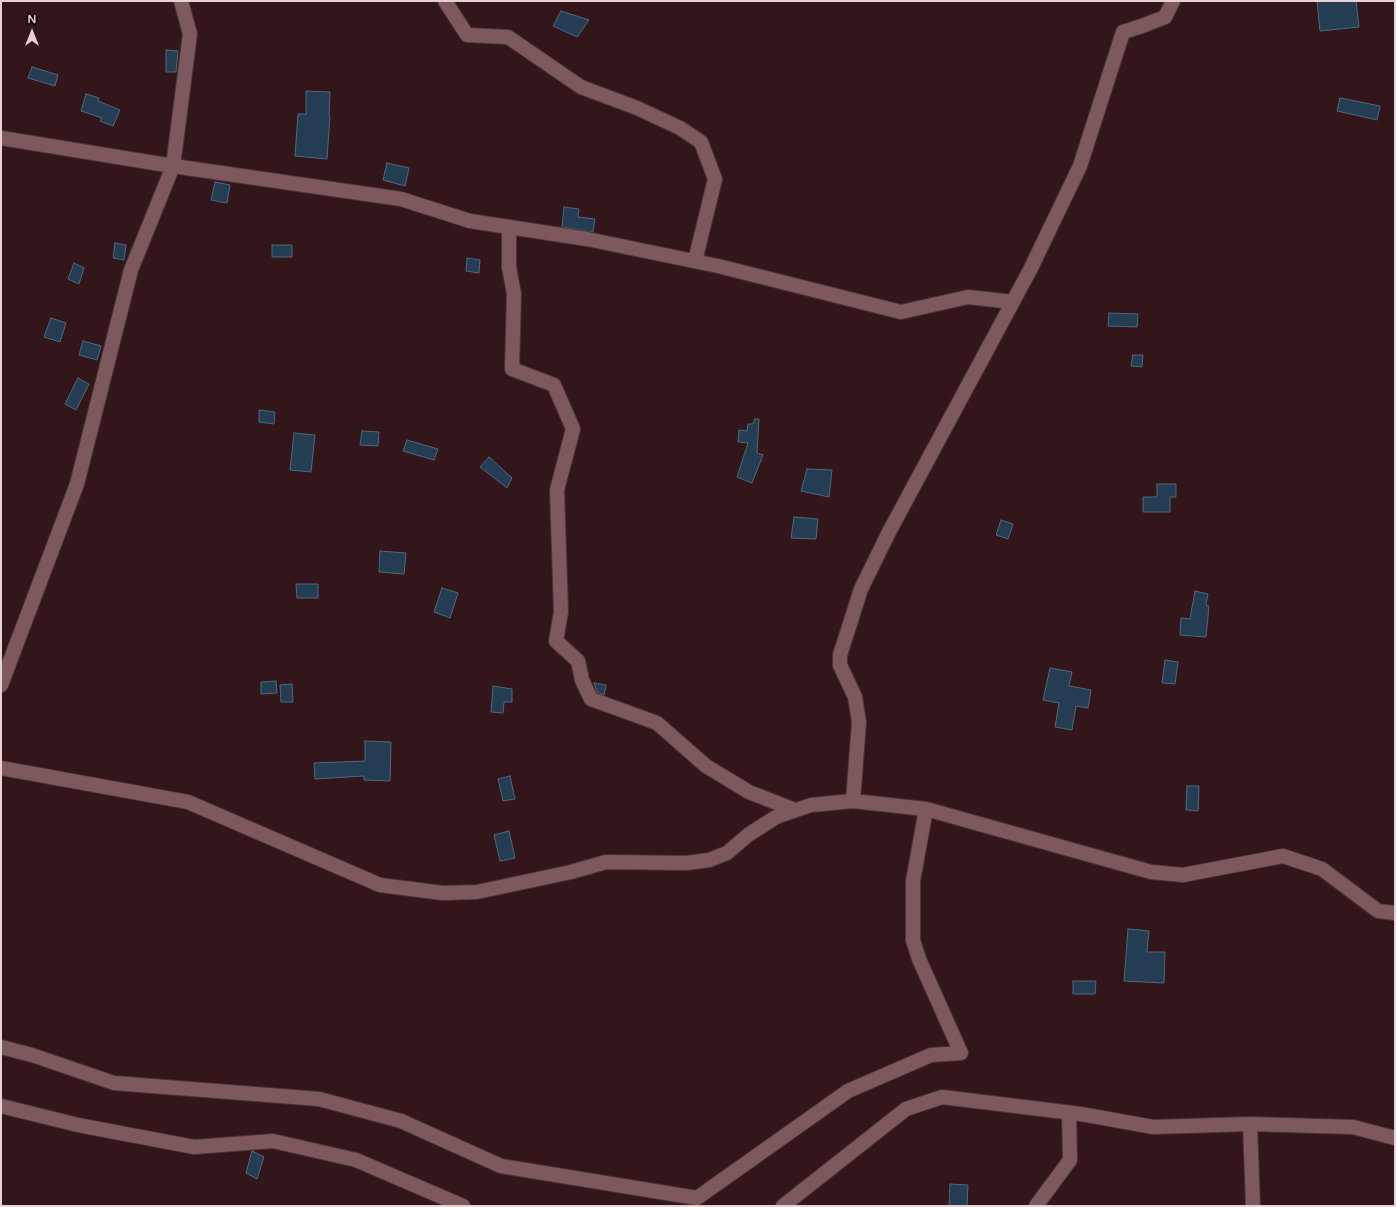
<!DOCTYPE html>
<style>
body{margin:0}
#map{position:relative;width:1396px;height:1207px;overflow:hidden;background:#33161a;font-family:"Varela Round",sans-serif}
canvas{display:block}
.frame{position:absolute;inset:0;border:2px solid #e6d1d3;pointer-events:none}
.north{position:absolute;left:12px;top:12px;width:40px;height:40px;-webkit-text-stroke:3px #130607;paint-order:stroke;rotate:0deg;font-size:11px;font-weight:700;line-height:16px;text-align:center;color:#e6d1d3}
.north::after{content:'';display:block;margin:auto;width:14px;height:18px;background:#e6d1d3;clip-path:polygon(50% 0,100% 100%,50% 72%,0 100%)}
</style>
<div id="map">
<canvas width="1396" height="1207"></canvas>
<div class="frame"></div>
<div class="north">N</div>
</div>
<script>
const context = document.querySelector('canvas').getContext('2d');
context.lineJoin = 'round';
function fill(path, color) { context.fillStyle = color; context.fill(path, 'evenodd'); }
const poly = rows => new Path2D(rows.map(r => 'M' + r).join(''));
function stroke(path, color, width, dash) { context.strokeStyle = color; context.lineWidth = width; context.lineCap = dash ? 'butt' : 'round'; context.setLineDash(dash || []); context.stroke(path); }
const building = poly([
 [1317,1,1356,1,1359,27,1320,31,1317,1],
 [561,11,589,20,577,37,553,26,561,11],
 [166,50,178,51,176,72,166,72,166,50],
 [32,67,58,75,55,86,28,78,32,67],
 [306,91,330,92,329,116,330,116,327,159,295,156,298,114,306,114,306,91],
 [86,94,99,98,98,101,120,110,113,126,100,121,102,118,81,111,86,94],
 [1340,98,1380,106,1377,120,1337,111,1340,98],
 [387,163,409,168,405,186,383,180,387,163],
 [215,182,230,185,227,203,211,200,215,182],
 [564,207,579,209,578,217,595,219,593,232,562,227,564,207],
 [115,243,126,245,124,260,113,258,115,243],
 [272,245,292,245,292,257,272,257,272,245],
 [467,258,480,260,479,273,466,271,467,258],
 [74,263,84,268,79,284,68,279,74,263],
 [1109,313,1138,314,1137,327,1108,326,1109,313],
 [51,318,66,323,60,342,44,337,51,318],
 [83,341,101,346,97,360,79,355,83,341],
 [1133,355,1143,355,1142,367,1131,366,1133,355],
 [78,378,89,384,76,410,65,404,78,378],
 [259,410,275,412,274,424,259,422,259,410],
 [755,419,759,419,757,453,763,455,752,483,737,477,748,443,738,442,739,430,747,431,748,424,753,424,755,419],
 [362,431,379,432,378,446,360,445,362,431],
 [294,433,315,435,311,472,290,470,294,433],
 [407,440,438,449,434,460,403,451,407,440],
 [489,457,512,478,507,488,480,467,489,457],
 [807,469,832,470,829,497,801,491,807,469],
 [1157,484,1176,484,1176,497,1170,497,1170,512,1143,512,1143,497,1157,497,1157,484],
 [794,517,818,519,816,539,791,538,794,517],
 [1001,520,1013,524,1008,539,996,535,1001,520],
 [380,551,406,553,404,574,379,572,380,551],
 [296,584,318,584,318,598,297,598,296,584],
 [442,588,458,593,450,618,434,612,442,588],
 [1195,591,1208,594,1206,605,1209,606,1206,637,1180,635,1181,618,1190,619,1195,591],
 [1165,660,1178,662,1175,684,1162,683,1165,660],
 [1050,668,1072,672,1069,686,1091,690,1088,708,1076,706,1072,730,1055,727,1059,703,1043,700,1050,668],
 [276,681,277,693,261,694,261,682,276,681],
 [594,683,606,685,604,695,597,692,594,683],
 [292,684,293,702,281,702,280,685,292,684],
 [493,686,512,689,512,702,504,702,503,713,491,712,493,686],
 [365,741,391,742,390,781,364,780,364,776,315,779,314,763,365,761,365,741],
 [510,776,515,799,503,801,498,779,510,776],
 [1187,786,1199,786,1198,811,1186,810,1187,786],
 [509,831,515,858,500,861,494,835,509,831],
 [1128,929,1149,931,1147,952,1165,952,1164,983,1124,981,1128,929],
 [1073,981,1096,981,1095,994,1073,994,1073,981],
 [252,1151,264,1157,257,1179,246,1173,252,1151],
 [950,1184,968,1185,967,1206,949,1206,950,1184]
]);
fill(building, '#243d52');
stroke(building, '#4e697f', 1);
const minor = poly([
 [445,1,467,35,508,37,581,87,637,108,680,128,701,142,715,179,695,261],
 [1,138,173,166,401,199,470,221,587,239,718,266,901,312,968,297,1013,302],
 [509,227,509,267,514,294,512,369,554,385,573,429,557,490,561,612,556,641,578,661,582,680,591,699,657,723,706,766,749,792,795,810],
 [1,685,77,484,131,270,173,166,190,34,181,1],
 [1,768,188,802,380,885,443,893,477,892,571,872,606,862,687,863,709,860,727,853,748,835,776,817,811,805,853,801,859,722,855,697,840,665,840,655,861,589,889,532,1030,270,1080,166,1123,32,1142,26,1165,17,1173,1],
 [853,801,926,809,1151,872,1183,875,1283,856,1322,869,1378,911,1395,913],
 [1,1047,32,1055,114,1083,319,1099,401,1121,501,1166,697,1198,848,1091,931,1055,961,1053,919,959,913,940,913,881,926,809],
 [1,1106,78,1125,194,1147,273,1141,356,1160,463,1206],
 [1250,1124,1253,1206],
 [783,1206,906,1109,942,1097,1081,1114,1153,1127,1250,1124,1353,1127,1395,1138],
 [1036,1206,1070,1160,1069,1113]
]);
stroke(minor, '#4a3436', 16);
stroke(minor, '#7d595d', 14);
</script>
